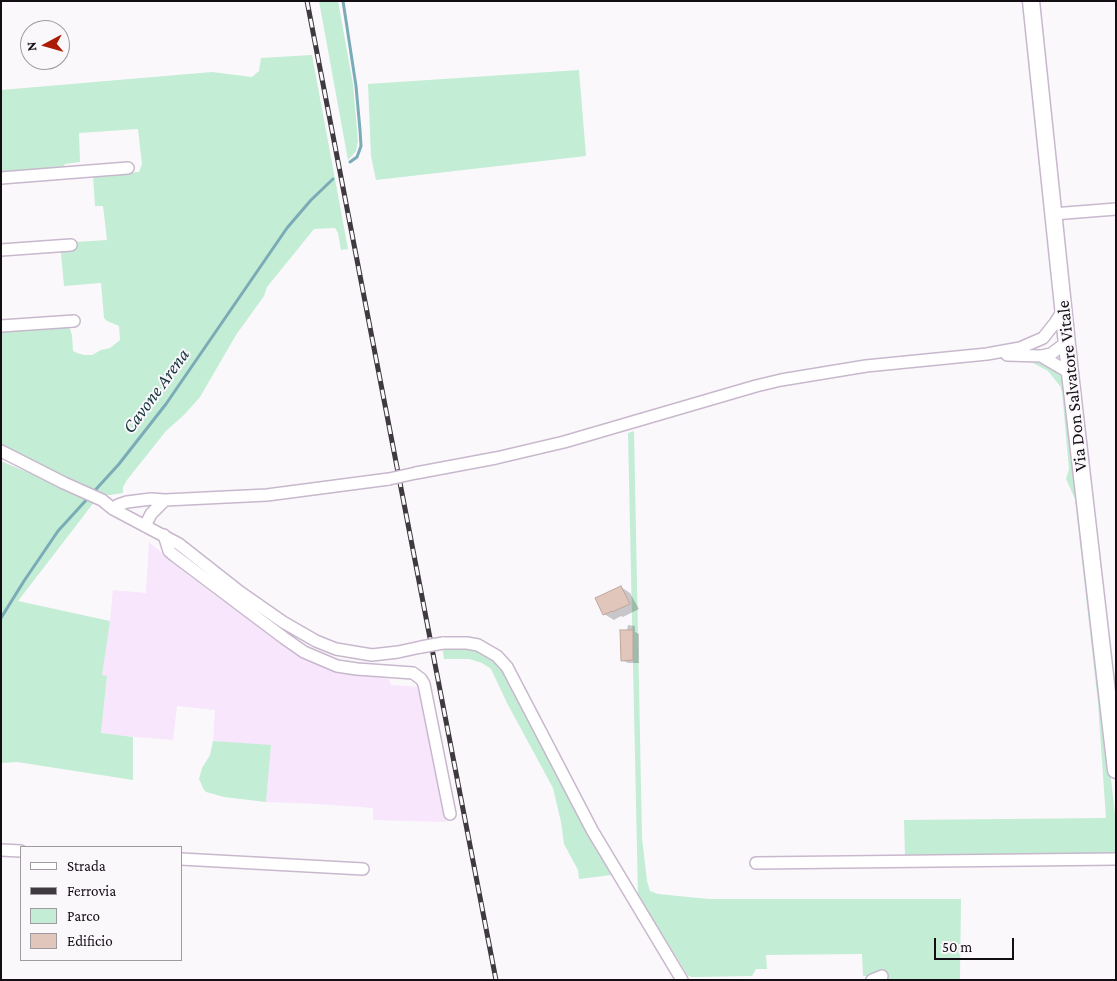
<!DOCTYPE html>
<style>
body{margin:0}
#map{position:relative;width:1117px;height:981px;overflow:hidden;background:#fbf8fc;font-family:"Crimson Pro",serif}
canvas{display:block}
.frame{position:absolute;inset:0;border:2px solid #130d14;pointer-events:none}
.legend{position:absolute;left:20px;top:846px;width:162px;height:115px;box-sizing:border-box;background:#fbf8fc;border:1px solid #9e9a9f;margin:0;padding:6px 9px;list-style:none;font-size:15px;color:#130d14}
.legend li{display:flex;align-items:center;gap:10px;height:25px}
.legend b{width:25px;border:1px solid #9e9a9f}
.north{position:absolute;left:20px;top:20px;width:50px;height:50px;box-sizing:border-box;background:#fbf8fc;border:1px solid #9e9a9f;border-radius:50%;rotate:264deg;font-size:14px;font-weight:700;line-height:20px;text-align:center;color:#130d14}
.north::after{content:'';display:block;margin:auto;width:18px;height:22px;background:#ac1d08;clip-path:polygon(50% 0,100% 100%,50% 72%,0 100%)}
.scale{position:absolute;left:934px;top:938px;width:80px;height:22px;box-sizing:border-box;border:2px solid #130d14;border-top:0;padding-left:6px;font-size:15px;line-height:18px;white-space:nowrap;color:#130d14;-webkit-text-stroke:4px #fbf8fc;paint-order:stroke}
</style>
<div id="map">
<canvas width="1117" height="981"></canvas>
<div class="frame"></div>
<ul class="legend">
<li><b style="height:6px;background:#fff"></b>Strada</li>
<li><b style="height:6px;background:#3f3a40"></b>Ferrovia</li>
<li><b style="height:14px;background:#c3edd4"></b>Parco</li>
<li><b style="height:14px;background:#e1c6bc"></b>Edificio</li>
</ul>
<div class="north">N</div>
<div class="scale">50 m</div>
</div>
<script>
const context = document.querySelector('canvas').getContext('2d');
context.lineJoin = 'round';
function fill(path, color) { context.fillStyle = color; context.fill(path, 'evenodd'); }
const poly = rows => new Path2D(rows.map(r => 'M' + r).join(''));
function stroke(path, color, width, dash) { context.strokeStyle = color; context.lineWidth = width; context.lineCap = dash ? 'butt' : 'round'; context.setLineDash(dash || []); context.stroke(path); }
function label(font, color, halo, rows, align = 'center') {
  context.font = font + ' "Crimson Pro",serif'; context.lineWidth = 4; context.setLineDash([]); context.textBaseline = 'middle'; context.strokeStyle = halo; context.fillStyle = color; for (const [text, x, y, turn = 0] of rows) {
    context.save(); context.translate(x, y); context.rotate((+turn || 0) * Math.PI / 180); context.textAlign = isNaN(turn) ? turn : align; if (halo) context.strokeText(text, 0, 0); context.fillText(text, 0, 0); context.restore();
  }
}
fill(poly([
 [149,542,189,576,287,647,313,663,345,673,389,679,391,685,420,687,446,822,373,820,373,808,319,804,266,802,271,746,213,741,215,710,177,706,173,740,101,734,107,677,101,675,110,621,113,590,146,593]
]), '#f7e6fc');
fill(poly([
 [319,1,338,1,353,84,358,141,356,151,348,160],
 [312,55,348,249,341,250,338,233,335,228,314,229,267,287,264,296,236,335,200,397,185,414,166,431,127,480,123,487,123,493,103,496,1,444,1,330,65,326,70,329,72,335,73,351,77,353,84,355,92,355,101,350,110,348,120,340,119,326,107,321,104,318,101,283,64,286,60,243,107,240,103,206,95,206,93,176,139,172,142,164,138,129,79,133,80,162,65,164,63,168,1,172,1,90,212,72,252,77,259,71,261,58],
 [579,70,586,156,376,180,371,156,368,84],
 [1039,361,1046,364,1059,374,1064,381,1116,822,1116,854,905,855,904,820,1106,818,1098,703,1075,499,1066,479,1069,469,1062,392,1060,386,1048,371,1033,363],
 [634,431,642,838,647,881,650,891,658,894,709,899,961,899,960,980,868,980,867,976,863,976,862,954,766,955,767,969,756,969,752,976,692,977,688,976,638,895,628,433],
 [1,461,95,501,18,601,110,621,102,675,107,676,101,733,133,737,133,780,17,762,1,763],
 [448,644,484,651,505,671,611,875,579,879,578,870,564,844,561,822,553,788,507,703,491,669,482,663,469,659,444,659,442,645],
 [213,741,271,745,266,802,224,797,206,792,204,790,199,779,202,768,210,755]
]), '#c3edd4');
fill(poly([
 [621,587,630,593,639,609,623,617,621,616,614,620,604,614],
 [628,625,635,626,635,632,639,634,639,663,628,663,622,660]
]), '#0003');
stroke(poly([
 [343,1,356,86,360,130,361,146,357,157,350,162],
 [1,618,24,581,58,531,119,464,166,404,287,228,311,200,333,179]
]), '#7aabb6', 3);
const building = poly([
 [621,586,630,604,612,612,612,611,603,615,595,598,621,586],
 [620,630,633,630,633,660,621,661,620,630]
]);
fill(building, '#e1c6bc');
stroke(building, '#c0a59b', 1);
const street = poly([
 [1,178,128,168],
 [1053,214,1116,209],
 [1,250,71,245],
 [1,326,74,321],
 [1007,355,1041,356,1070,373],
 [1041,356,1051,354,1067,342],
 [1,451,64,483,102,500,113,509,179,544,240,592,283,622,316,641,336,649,372,655,398,652,421,647],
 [416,473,496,458,564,442,756,386,781,380,866,366,987,354,1020,348,1043,338,1055,323,1064,309],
 [113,509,118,505,127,502,151,499,165,500,267,495,389,479],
 [145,526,151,514,165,500],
 [164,535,169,551,175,556,284,638,304,652,337,666,357,669,413,673,421,679,424,684,450,814],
 [443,643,467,643,478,645,497,656,507,667,592,830,682,980],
 [1,850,21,851],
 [181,859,363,869],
 [756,863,1116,859],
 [872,980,882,976]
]);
const secondary = poly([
 [1031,1,1070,373,1116,770]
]);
stroke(street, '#c8b8cd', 14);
stroke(secondary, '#c8b8cd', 19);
stroke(street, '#fff', 11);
stroke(secondary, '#fff', 16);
const rail = poly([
 [307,1,496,980]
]);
stroke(rail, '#3f3a40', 5);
stroke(rail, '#fbf8fc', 3, [9]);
const streetBridge = poly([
 [389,479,416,473],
 [421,647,443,643]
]);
stroke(streetBridge, '#c8b8cd', 14, []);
stroke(streetBridge, '#fff', 11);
label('18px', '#130d14', '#fbf8fc', [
 ["Via Don Salvatore Vitale",1072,386,-96]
]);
label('italic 19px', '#16393f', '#fbf8fc', [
 ["Cavone Arena",156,391,-54]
]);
</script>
